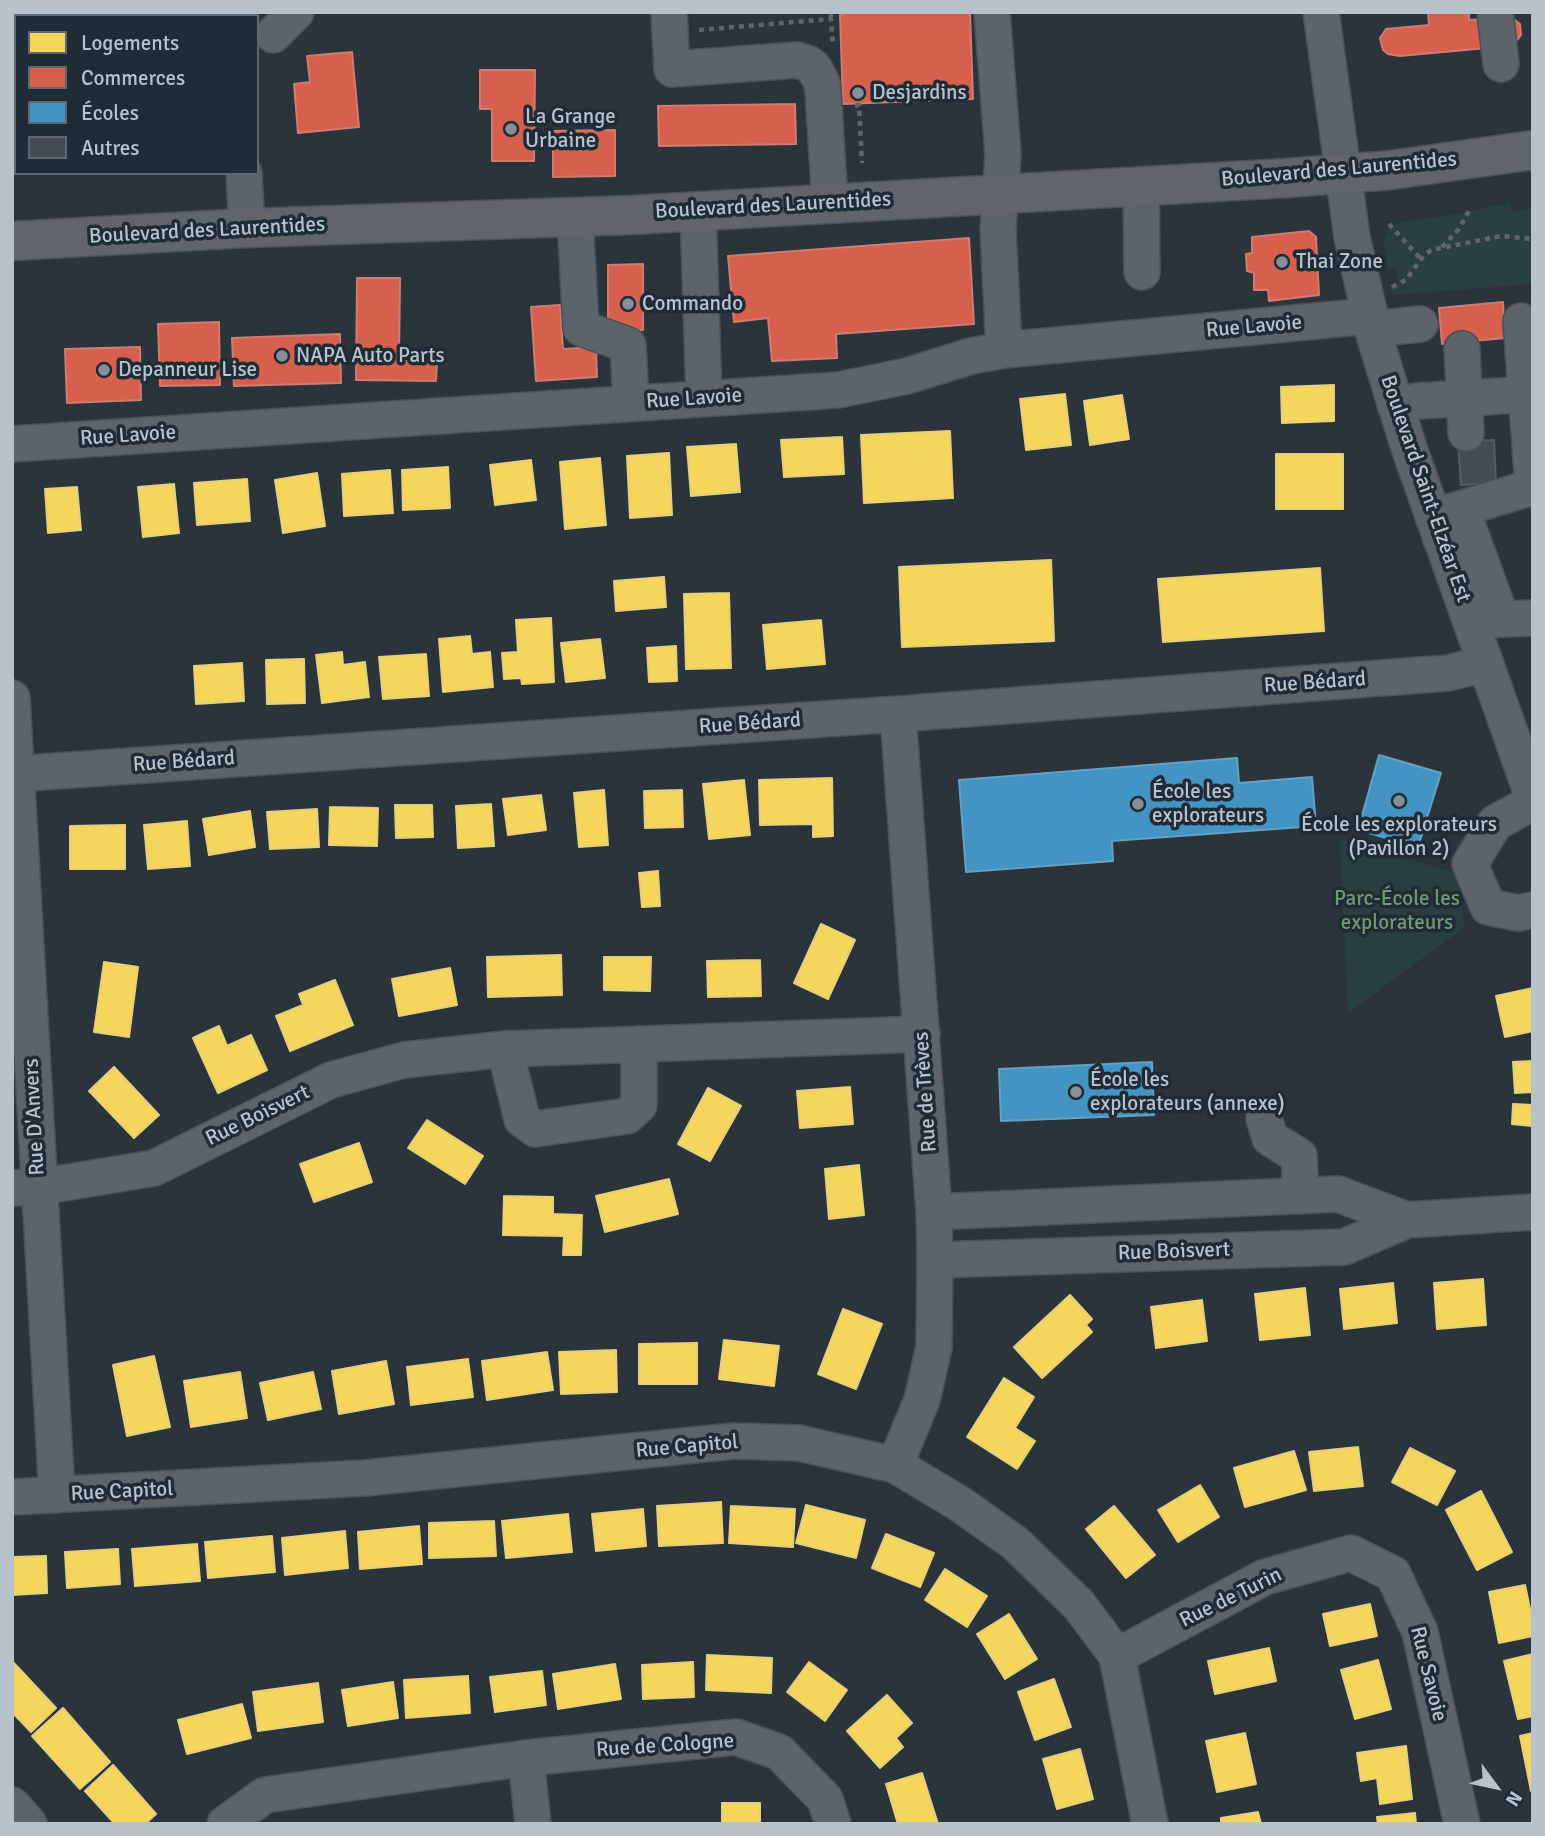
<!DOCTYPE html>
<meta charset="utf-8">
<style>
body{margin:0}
#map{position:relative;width:1545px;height:1836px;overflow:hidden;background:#2c343b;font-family:Signika,sans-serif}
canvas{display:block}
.frame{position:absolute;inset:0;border:14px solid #b7c2cb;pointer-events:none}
.legend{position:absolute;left:14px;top:14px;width:245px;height:161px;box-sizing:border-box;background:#1f2c36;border:2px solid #5c6872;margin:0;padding:9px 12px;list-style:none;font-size:21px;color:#b7c2cb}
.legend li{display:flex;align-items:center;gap:14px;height:35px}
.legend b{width:35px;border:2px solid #5c6872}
.north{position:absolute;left:1461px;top:1752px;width:70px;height:70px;-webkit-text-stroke:5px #1f2c36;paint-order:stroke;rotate:123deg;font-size:19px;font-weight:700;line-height:28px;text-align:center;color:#b7c2cb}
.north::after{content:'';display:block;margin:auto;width:24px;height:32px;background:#b7c2cb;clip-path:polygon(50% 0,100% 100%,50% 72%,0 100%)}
</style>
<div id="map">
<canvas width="1545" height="1836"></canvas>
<div class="frame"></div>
<ul class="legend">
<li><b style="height:19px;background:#f6d55c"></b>Logements</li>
<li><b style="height:19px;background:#d6604d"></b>Commerces</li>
<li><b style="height:19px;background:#4393c3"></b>Écoles</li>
<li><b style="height:19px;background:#444b51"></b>Autres</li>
</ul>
<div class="north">N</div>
</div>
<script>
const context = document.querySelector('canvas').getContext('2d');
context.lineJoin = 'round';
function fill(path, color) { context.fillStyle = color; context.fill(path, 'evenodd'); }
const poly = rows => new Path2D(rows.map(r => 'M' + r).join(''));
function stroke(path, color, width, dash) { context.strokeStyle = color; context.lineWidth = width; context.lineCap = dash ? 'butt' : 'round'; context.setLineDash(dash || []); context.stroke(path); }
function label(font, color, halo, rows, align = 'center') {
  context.font = font + ' Signika,sans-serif'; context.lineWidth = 7; context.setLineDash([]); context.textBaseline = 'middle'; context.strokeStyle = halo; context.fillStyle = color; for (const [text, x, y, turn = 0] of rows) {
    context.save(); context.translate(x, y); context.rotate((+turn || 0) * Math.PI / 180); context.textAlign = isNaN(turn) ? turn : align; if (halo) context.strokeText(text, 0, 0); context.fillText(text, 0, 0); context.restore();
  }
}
fill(poly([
 [1510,203,1512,212,1533,208,1533,284,1392,295,1391,284,1398,282,1397,269,1388,269,1384,241,1390,228,1396,223,1458,214],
 [1340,840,1456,873,1465,927,1348,1013]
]), '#294040');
const homes = poly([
 [1334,385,1334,421,1282,423,1281,387,1334,385],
 [1065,394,1071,445,1026,450,1020,399,1065,394],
 [1122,395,1129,439,1090,445,1084,401,1122,395],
 [950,431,953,498,864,503,861,435,950,431],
 [842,437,844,474,784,477,781,440,842,437],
 [736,444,740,492,691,496,687,447,736,444],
 [669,453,672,515,630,518,627,456,669,453],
 [1276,454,1343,454,1343,509,1276,509,1276,454],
 [600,458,606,525,565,529,560,462,600,458],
 [531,460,536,500,495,505,490,465,531,460],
 [448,467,450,508,403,510,402,470,448,467],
 [390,470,393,513,344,516,342,474,390,470],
 [317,473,325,526,283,533,275,480,317,473],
 [247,479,250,521,197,525,194,483,247,479],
 [174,484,179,533,143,537,138,487,174,484],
 [77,487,81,530,48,533,45,489,77,487],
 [1051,560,1054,641,902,647,899,567,1051,560],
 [1320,568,1324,631,1163,642,1158,579,1320,568],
 [664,577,666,607,616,611,614,581,664,577],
 [729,593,731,668,686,669,684,594,729,593],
 [551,618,554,682,522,684,521,678,504,679,502,653,518,652,516,620,551,618],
 [821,620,825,664,767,669,763,625,821,620],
 [470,636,472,654,490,652,493,687,443,692,439,639,470,636],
 [600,639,605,678,566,682,561,643,600,639],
 [676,646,677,681,649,682,647,648,676,646],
 [342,652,343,665,365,662,369,697,322,703,316,655,342,652],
 [426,654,429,696,383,699,379,657,426,654],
 [304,659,305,703,267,704,266,660,304,659],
 [242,663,244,701,196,704,194,666,242,663],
 [832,778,833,836,813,837,813,824,760,825,759,780,832,778],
 [744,780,750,835,709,839,703,784,744,780],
 [604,790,608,845,579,847,574,793,604,790],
 [682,790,683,827,645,828,644,791,682,790],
 [541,795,546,830,508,835,503,799,541,795],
 [491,804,494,846,458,848,456,806,491,804],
 [395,805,432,805,433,837,396,838,395,805],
 [330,807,378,808,377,846,329,845,330,807],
 [317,809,319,847,270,849,267,812,317,809],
 [250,811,255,847,209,855,203,819,250,811],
 [187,821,190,866,148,869,144,825,187,821],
 [125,825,125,869,70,869,70,826,125,825],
 [658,871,660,906,642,907,639,873,658,871],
 [821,924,855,940,828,999,794,983,821,924],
 [561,955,562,995,488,997,487,957,561,955],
 [604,957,651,957,650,991,604,990,604,957],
 [760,960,761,996,708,997,707,961,760,960],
 [104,962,138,967,129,1037,94,1032,104,962],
 [450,968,457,1005,399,1016,392,979,450,968],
 [335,980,353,1025,290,1051,276,1016,303,1005,299,994,335,980],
 [1533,988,1533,1031,1505,1037,1496,996,1533,988],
 [219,1026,227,1046,251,1035,267,1070,218,1093,193,1038,219,1026],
 [1533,1061,1533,1092,1515,1093,1513,1062,1533,1061],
 [114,1067,159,1115,134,1138,89,1091,114,1067],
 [850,1087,853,1124,800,1128,797,1091,850,1087],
 [708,1088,741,1106,710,1161,678,1144,708,1088],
 [1513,1104,1533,1105,1532,1126,1512,1124,1513,1104],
 [427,1120,483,1156,465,1184,408,1148,427,1120],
 [359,1143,372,1182,314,1202,300,1164,359,1143],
 [859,1165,864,1215,829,1219,825,1169,859,1165],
 [669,1179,678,1214,605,1232,596,1196,669,1179],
 [504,1196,553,1197,553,1214,582,1215,581,1255,563,1255,564,1236,503,1235,504,1196],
 [1483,1279,1486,1325,1437,1329,1434,1283,1483,1279],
 [1393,1283,1397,1323,1344,1329,1340,1289,1393,1283],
 [1305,1288,1310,1335,1260,1340,1255,1294,1305,1288],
 [1070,1295,1092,1319,1086,1325,1092,1332,1042,1378,1014,1347,1070,1295],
 [1202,1300,1207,1341,1156,1348,1151,1307,1202,1300],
 [843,1309,882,1324,856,1389,818,1374,843,1309],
 [724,1340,779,1346,774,1386,719,1379,724,1340],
 [697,1343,697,1384,639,1384,639,1344,697,1343],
 [616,1350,617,1392,561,1394,559,1352,616,1350],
 [547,1352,553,1390,487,1400,482,1361,547,1352],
 [154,1356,170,1427,127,1436,113,1365,154,1356],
 [468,1359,473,1397,411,1405,407,1367,468,1359],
 [386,1361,394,1404,339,1414,332,1371,386,1361],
 [240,1372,247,1418,191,1427,184,1381,240,1372],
 [313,1372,321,1409,268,1420,260,1383,313,1372],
 [1004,1378,1034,1397,1015,1428,1035,1441,1017,1469,967,1437,1004,1378],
 [1358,1447,1363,1486,1314,1491,1309,1452,1358,1447],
 [1410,1448,1455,1471,1437,1505,1392,1482,1410,1448],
 [1294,1451,1306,1490,1245,1507,1234,1468,1294,1451],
 [1200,1485,1219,1517,1178,1542,1158,1510,1200,1485],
 [1481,1491,1512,1552,1477,1570,1446,1510,1481,1491],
 [721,1502,723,1543,659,1546,657,1506,721,1502],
 [806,1505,865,1520,856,1558,796,1543,806,1505],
 [731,1506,795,1509,793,1547,729,1543,731,1506],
 [1114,1506,1155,1555,1126,1578,1086,1529,1114,1506],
 [643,1509,646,1546,596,1551,592,1514,643,1509],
 [568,1514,572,1552,506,1558,502,1521,568,1514],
 [494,1521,496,1556,429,1558,429,1523,494,1521],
 [419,1526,422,1564,360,1569,358,1532,419,1526],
 [345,1531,348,1568,285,1575,282,1538,345,1531],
 [886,1534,934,1553,920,1587,872,1568,886,1534],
 [272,1536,275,1572,208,1578,205,1542,272,1536],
 [197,1544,200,1581,135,1586,132,1549,197,1544],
 [118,1549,120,1584,67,1588,65,1552,118,1549],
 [46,1556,47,1593,12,1595,12,1557,46,1556],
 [945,1569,987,1596,967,1627,925,1600,945,1569],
 [1525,1585,1533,1623,1533,1636,1499,1643,1489,1592,1525,1585],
 [1370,1604,1377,1636,1330,1646,1323,1614,1370,1604],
 [1009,1614,1037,1659,1005,1679,977,1634,1009,1614],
 [1269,1648,1276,1681,1215,1694,1208,1661,1269,1648],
 [1533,1654,1533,1716,1518,1719,1504,1661,1533,1654],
 [707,1655,772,1658,771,1693,706,1690,707,1655],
 [1378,1660,1391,1709,1355,1719,1341,1670,1378,1660],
 [12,1661,56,1708,31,1732,12,1712,12,1661],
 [693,1662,694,1697,643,1699,642,1665,693,1662],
 [809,1662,847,1690,825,1721,787,1692,809,1662],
 [615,1664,621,1699,558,1709,553,1674,615,1664],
 [542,1671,546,1705,495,1712,490,1677,542,1671],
 [468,1676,470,1713,406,1718,404,1680,468,1676],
 [1054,1679,1071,1727,1035,1740,1018,1692,1054,1679],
 [393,1682,398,1718,348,1726,342,1690,393,1682],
 [318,1683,323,1722,258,1731,253,1692,318,1683],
 [887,1695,912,1723,896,1738,903,1747,880,1768,847,1731,887,1695],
 [242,1704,251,1738,187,1754,178,1720,242,1704],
 [63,1708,110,1762,80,1789,32,1736,63,1708],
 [1245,1733,1256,1784,1217,1792,1206,1741,1245,1733],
 [1533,1733,1533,1791,1531,1791,1520,1736,1533,1733],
 [1406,1746,1412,1799,1380,1804,1377,1778,1361,1781,1357,1753,1406,1746],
 [1080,1749,1093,1799,1057,1809,1043,1759,1080,1749],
 [113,1765,156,1814,145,1824,115,1824,85,1791,113,1765],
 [922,1773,938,1824,898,1824,886,1784,922,1773],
 [722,1803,760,1803,760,1824,722,1824,722,1803],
 [1258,1812,1261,1824,1221,1824,1221,1818,1258,1812],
 [1415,1813,1416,1824,1378,1824,1377,1817,1415,1813]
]);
fill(homes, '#f6d55c');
stroke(homes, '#e3cf7d', 2);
const shops = poly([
 [120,12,163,12,163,16,120,16,120,12],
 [851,12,970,12,973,99,843,104,840,14,851,12],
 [1428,12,1469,12,1469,20,1512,18,1520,24,1521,35,1515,43,1498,47,1400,56,1388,54,1383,50,1380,38,1386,29,1429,25,1428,12],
 [352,52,359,127,298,133,294,84,310,82,307,56,352,52],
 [480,70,535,70,534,161,492,161,492,109,480,109,480,70],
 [795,104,796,144,659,146,658,106,795,104],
 [615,130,615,176,553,177,553,131,615,130],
 [1309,231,1316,237,1319,295,1269,301,1268,290,1254,290,1254,273,1247,271,1246,254,1252,253,1252,237,1309,231],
 [969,238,974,324,836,334,837,358,772,361,768,318,734,322,728,256,969,238],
 [643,264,643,330,608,330,608,265,643,264],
 [357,278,400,278,399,360,437,361,436,381,356,380,357,278],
 [1503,302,1505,338,1442,344,1439,308,1503,302],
 [560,305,563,349,596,347,597,377,536,381,531,307,560,305],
 [219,322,220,385,160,386,158,324,219,322],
 [340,334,341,383,234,386,232,338,340,334],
 [140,347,141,400,67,403,65,349,140,347]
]);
fill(shops, '#d6604d');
stroke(shops, '#cd7d73', 2);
const schools = poly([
 [1379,755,1441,773,1418,847,1358,830,1379,755],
 [1237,758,1239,783,1312,777,1316,826,1112,841,1113,861,966,872,959,780,1237,758],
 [1152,1062,1154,1115,1001,1121,999,1069,1152,1062]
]);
fill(schools, '#4393c3');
stroke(schools, '#66a1c5', 2);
const building = poly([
 [1494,440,1496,483,1461,485,1458,442,1494,440]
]);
fill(building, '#444b51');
stroke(building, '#545c63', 2);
const minor = poly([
 [235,12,235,16],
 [669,12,672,69,797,60,809,64,814,68,822,83,823,91,830,203],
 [992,12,1003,154,998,230,1004,350],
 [1321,12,1352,237,1375,338,1409,448,1533,797],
 [1495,12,1501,64],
 [273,35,296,12],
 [244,173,247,228],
 [1141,186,1142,272],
 [698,211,704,398],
 [575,217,581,328,628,345,631,403],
 [1372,329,1420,324],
 [1462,349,1466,433],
 [1395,405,1418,401,1533,394],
 [12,444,838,390,907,376,971,356,1004,350,1370,316],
 [1433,517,1533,487,1521,321],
 [1440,537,1468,527,1501,617],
 [1477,620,1533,618],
 [12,698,57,1495],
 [12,774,898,714,1448,673,1485,664],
 [1533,802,1495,823,1470,864,1488,907,1518,913,1533,910],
 [505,1049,522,1119,535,1129,627,1116,639,1105,639,1044],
 [1264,1118,1270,1138,1299,1156,1301,1196],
 [12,1188,39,1187,154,1168,331,1080,404,1060,505,1049,922,1034],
 [934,1212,1338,1194,1407,1220],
 [935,1260,1344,1247,1407,1220,1533,1212],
 [895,1465,922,1400,934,1347,935,1260,934,1212,898,714],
 [12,1497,365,1478,734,1441,799,1443,895,1465,960,1504,1015,1543,1079,1605,1117,1656,1150,1824],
 [1117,1656,1265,1577,1351,1553,1393,1574,1420,1632,1462,1824],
 [12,1805,29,1824],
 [225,1824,265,1795,526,1758],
 [533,1824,526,1758,736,1737,779,1752,825,1799,833,1824]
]);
const major = poly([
 [12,241,247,228,632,215,1287,178,1391,170,1533,150]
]);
stroke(minor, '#4a5055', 38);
stroke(major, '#4a5158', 41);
stroke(poly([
 [831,12,831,19],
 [699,30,831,19,833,46],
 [855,106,859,105,862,163],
 [1389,224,1421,259],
 [1442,247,1459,229,1470,209],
 [1392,287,1406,280,1421,259,1431,250,1501,236,1533,239]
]), '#5f666c', 4.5, [5, 5]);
stroke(minor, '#5c6369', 35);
stroke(major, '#5f656a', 38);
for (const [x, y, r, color] of [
 [858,93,7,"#869099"],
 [511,129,7,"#869099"],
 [1282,262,7,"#869099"],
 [628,304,7,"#869099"],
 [282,356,7,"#869099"],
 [104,370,7,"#869099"],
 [1399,801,7,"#869099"],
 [1138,804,7,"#869099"],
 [1076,1092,7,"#869099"]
]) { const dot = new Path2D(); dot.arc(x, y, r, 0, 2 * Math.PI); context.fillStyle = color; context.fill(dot); stroke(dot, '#1f2c36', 2.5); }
label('21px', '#b7c2cb', '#1f2c36', [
 ["Desjardins",872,93],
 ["La Grange",525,117],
 ["Urbaine",525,141],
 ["Thai Zone",1296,262],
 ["Commando",642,304],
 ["NAPA Auto Parts",296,356],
 ["Depanneur Lise",118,370],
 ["École les",1152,792],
 ["explorateurs",1152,816],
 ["École les explorateurs",1399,825,"center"],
 ["(Pavillon 2)",1399,849,"center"],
 ["École les",1090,1080],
 ["explorateurs (annexe)",1090,1104]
], 'left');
label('21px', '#b7c2cb', '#1f2c36', [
 ["Boulevard des Laurentides",1339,170,-5],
 ["Boulevard des Laurentides",773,206,-3],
 ["Boulevard des Laurentides",207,231,-3],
 ["Rue Lavoie",1254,327,-5],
 ["Rue Lavoie",694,399,-4],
 ["Rue Lavoie",128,436,-4],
 ["Boulevard Saint-Elzéar Est",1425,489,71],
 ["Rue Bédard",1315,683,-4],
 ["Rue Bédard",750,724,-4],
 ["Rue Bédard",184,762,-4],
 ["Rue de Trèves",926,1092,-94],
 ["Rue Boisvert",258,1116,-26],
 ["Rue D'Anvers",35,1117,-93],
 ["Rue Boisvert",1174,1252,-2],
 ["Rue Capitol",687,1447,-5],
 ["Rue Capitol",122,1492,-3],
 ["Rue de Turin",1231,1598,-26],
 ["Rue Savoie",1428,1674,76],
 ["Rue de Cologne",665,1746,-4]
]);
label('21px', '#6e9c72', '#1f2c36', [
 ["Parc-École les",1397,899],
 ["explorateurs",1397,923]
]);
</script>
